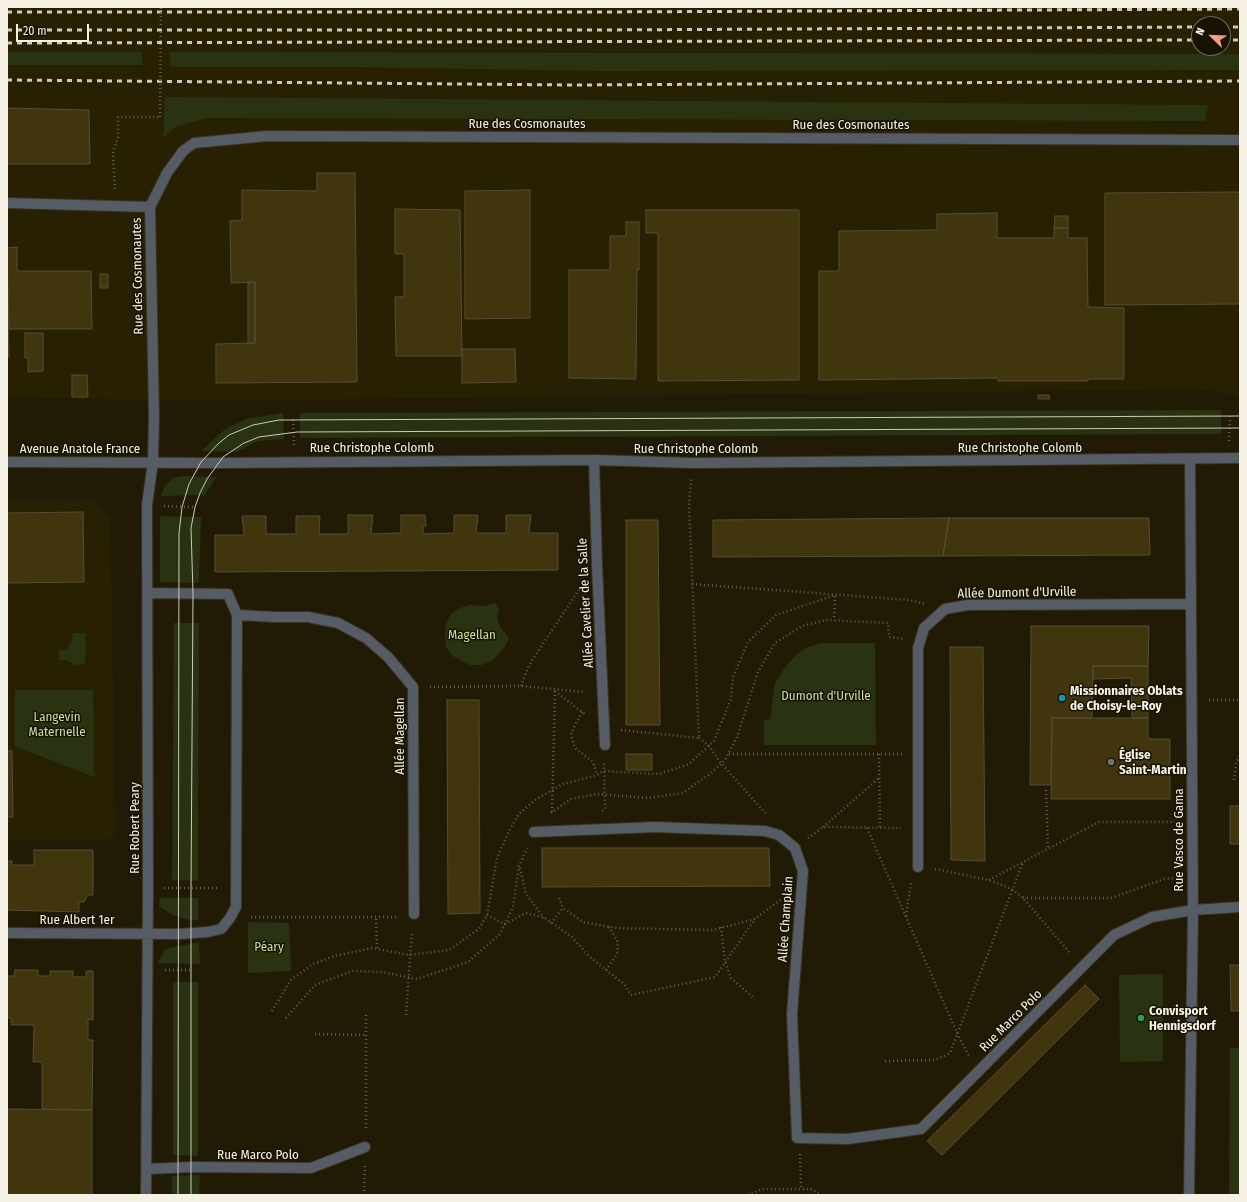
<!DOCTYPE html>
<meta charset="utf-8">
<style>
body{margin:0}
#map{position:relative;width:1247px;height:1202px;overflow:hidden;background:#211b06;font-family:"Fira Sans Condensed",sans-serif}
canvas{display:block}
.frame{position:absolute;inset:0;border:8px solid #f5f1e4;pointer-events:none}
.north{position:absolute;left:1191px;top:16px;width:40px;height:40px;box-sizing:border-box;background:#181200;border:1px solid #706b5b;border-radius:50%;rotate:293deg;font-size:11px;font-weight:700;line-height:16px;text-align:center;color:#f5f1e4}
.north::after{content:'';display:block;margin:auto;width:14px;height:18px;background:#f2a080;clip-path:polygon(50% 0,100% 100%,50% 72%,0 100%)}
.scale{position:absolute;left:16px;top:24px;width:73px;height:18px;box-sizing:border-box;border:2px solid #f5f1e4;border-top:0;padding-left:5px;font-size:12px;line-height:14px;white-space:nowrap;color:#f5f1e4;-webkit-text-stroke:3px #181200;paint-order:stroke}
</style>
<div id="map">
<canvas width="1247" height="1202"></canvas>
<div class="frame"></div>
<div class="north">N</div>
<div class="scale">20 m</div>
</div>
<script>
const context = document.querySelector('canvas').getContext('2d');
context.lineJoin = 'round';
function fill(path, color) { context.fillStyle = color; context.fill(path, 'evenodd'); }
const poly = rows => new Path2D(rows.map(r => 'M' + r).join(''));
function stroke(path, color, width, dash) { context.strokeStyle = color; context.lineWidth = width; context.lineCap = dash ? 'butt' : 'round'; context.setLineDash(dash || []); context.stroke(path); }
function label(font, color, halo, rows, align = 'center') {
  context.font = font + ' "Fira Sans Condensed",sans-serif'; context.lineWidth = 3; context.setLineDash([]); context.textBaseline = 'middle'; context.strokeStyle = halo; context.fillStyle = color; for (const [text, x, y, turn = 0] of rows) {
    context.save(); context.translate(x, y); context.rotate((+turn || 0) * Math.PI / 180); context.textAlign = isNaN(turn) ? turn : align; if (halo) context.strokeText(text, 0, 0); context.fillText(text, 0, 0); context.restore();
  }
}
fill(poly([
 [7,7,1240,7,1240,395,1198,389,197,401,7,397],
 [1199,24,1223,24,1223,48,1199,48],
 [92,499,110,516,116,839,7,841,7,500]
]), '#282003');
fill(poly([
 [7,52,141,52,143,65,7,65],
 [170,52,1240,54,1240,70,605,71,346,67,171,67],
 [165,97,1208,105,1205,121,208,118,177,126,163,138],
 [1221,410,1221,434,300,438,300,413],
 [283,413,284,439,258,441,237,452,201,451,224,430,246,419],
 [184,476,216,477,205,495,161,496,164,487,173,478],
 [160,516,201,517,199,583,160,582],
 [494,603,497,605,499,610,497,617,500,627,509,638,504,648,492,661,481,665,470,665,451,655,446,646,445,634,446,624,451,614,460,608,469,605,486,606],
 [174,623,199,623,198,881,172,880],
 [73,633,86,633,85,664,75,665,67,660,59,660,59,650,66,650,72,640],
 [821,643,875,643,876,745,764,745,764,720,770,719,775,683,786,666,797,654,806,648],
 [15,690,93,690,94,777,15,746],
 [160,898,198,898,198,920,189,920,172,915,159,906],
 [248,922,289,923,291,971,248,973],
 [199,942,200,964,158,963,165,949],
 [1163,974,1163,1061,1120,1062,1119,975],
 [173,982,198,982,198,1156,173,1155],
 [1230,1048,1240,1048,1240,1195,1229,1195],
 [200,1175,199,1195,172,1195,172,1176]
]), '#293311');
const building = poly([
 [7,108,89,110,90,164,7,164,7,108],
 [317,173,355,173,357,382,216,383,216,344,255,343,255,282,231,283,230,221,242,220,242,190,317,191,317,173],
 [530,190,530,318,465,319,465,191,530,190],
 [1240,192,1240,304,1105,305,1105,193,1240,192],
 [395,209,460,210,462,356,396,356,395,297,404,297,404,254,395,254,395,209],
 [646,210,799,210,799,380,658,381,658,233,646,233,646,210],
 [997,213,997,238,1054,238,1054,228,1068,228,1068,238,1087,238,1088,307,1124,308,1124,379,1088,379,1088,381,998,381,998,378,819,380,819,271,839,271,839,231,937,230,937,214,997,213],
 [1055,216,1068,216,1068,228,1054,228,1055,216],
 [626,222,639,222,639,270,637,269,636,379,569,378,569,270,610,270,610,236,626,236,626,222],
 [17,247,17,271,91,271,92,329,9,329,7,248,17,247],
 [100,274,108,274,108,288,100,288,100,274],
 [248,282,255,282,255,343,248,343,248,282],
 [7,310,8,310,9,357,7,358,7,310],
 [25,333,43,333,43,371,28,372,28,358,25,358,25,333],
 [462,349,515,349,516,382,462,383,462,349],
 [72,375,87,375,88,397,72,397,72,375],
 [1038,395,1049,395,1050,399,1038,399,1038,395],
 [83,512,84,582,7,583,7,513,83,512],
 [348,515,373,515,371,534,401,533,401,515,425,515,426,526,423,526,423,534,454,533,454,515,478,515,476,533,506,533,506,515,531,515,529,533,558,533,558,570,215,572,215,535,244,535,242,516,266,516,266,534,296,534,296,516,320,516,319,534,348,534,348,515],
 [949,518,943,556,713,557,713,520,949,518],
 [949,518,1149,518,1150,555,943,556,949,518],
 [626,520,658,520,660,725,626,725,626,520],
 [1031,626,1149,626,1148,666,1093,666,1092,718,1052,718,1051,785,1030,785,1031,626],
 [950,647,983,647,985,861,951,860,950,647],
 [1093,666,1148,666,1148,718,1132,718,1131,678,1093,679,1093,666],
 [447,700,479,700,480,913,448,914,447,700],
 [1052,718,1148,718,1148,739,1170,739,1170,799,1051,799,1052,718],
 [7,751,12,751,13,817,7,817,7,751],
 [626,754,652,754,652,770,626,770,626,754],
 [1230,806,1240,806,1240,844,1230,844,1230,806],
 [542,848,769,848,770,886,542,887,542,848],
 [34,850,93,850,93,895,88,895,84,902,79,902,79,912,7,910,7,861,12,861,12,865,34,865,34,850],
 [1230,965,1240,965,1240,1011,1231,1011,1230,965],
 [15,970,38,970,38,976,50,976,50,971,73,971,73,977,86,977,86,971,93,971,93,1020,88,1019,88,1040,93,1040,92,1110,42,1109,42,1062,33,1062,34,1025,11,1025,11,1018,7,1018,7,976,14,976,15,970],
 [1085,985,1099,999,942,1155,927,1141,1085,985],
 [7,1109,92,1110,92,1195,7,1195,7,1109]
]);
fill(building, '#40350d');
stroke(building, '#544e37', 1);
const lane = poly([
 [7,203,150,207]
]);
const street = poly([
 [594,460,597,565,605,745],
 [7,462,218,463,594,460,693,463,1240,458],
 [237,615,275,617,308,617,338,623,366,638,388,657,413,687,414,914],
 [534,832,655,827,765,831,779,835,795,848,803,871,792,1014,797,1138,848,1139,921,1129,1114,935,1152,917,1193,910,1240,907],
 [918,867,918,648,924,628,945,609,968,605,1190,604],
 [7,933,179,934,208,932,221,929,230,918,236,907,237,615,228,594,148,593],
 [147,1169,191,1167,311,1168,365,1147],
 [146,1195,148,887,147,505,153,462,154,418,150,207,167,173,183,151,194,143,267,136,1240,140],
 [1189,1195,1193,910,1190,460]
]);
stroke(lane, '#3a3521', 12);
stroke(street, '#3a3521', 12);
stroke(poly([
 [115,189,113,153,118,137,118,117,160,117],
 [293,420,294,445],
 [1229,441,1230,416],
 [164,506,195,507],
 [692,584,910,600,925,604],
 [521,686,529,665,580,588],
 [430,687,521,686,585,692],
 [555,691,586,715],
 [1209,700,1240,700],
 [582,712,571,733,572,739,575,748,593,762,597,775],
 [621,730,699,738,689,505,691,479],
 [699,738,709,746,721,763,766,814],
 [729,754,902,754],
 [879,754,880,828],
 [1234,780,1236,764,1240,755],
 [1046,790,1048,849],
 [602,811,605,809,604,762],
 [552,812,555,691],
 [551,813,571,799,597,794,648,798,683,793,710,774,725,760,737,737,758,672,775,643,802,626,826,620,888,623,889,637,904,639],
 [823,827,879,778],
 [867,828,957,1033,969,1056],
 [808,838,823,827,901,828],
 [520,868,526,894,544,918],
 [935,869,989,880,1012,889,1023,898,1070,953],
 [989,880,1099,822,1175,822],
 [164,888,219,888],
 [559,898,563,908,583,922,616,928,713,930,755,919,783,898],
 [1023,898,1111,898,1164,879,1175,878],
 [487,915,505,924,526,913,545,918,572,937,591,958,624,984,631,995,715,977,755,919],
 [906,916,911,883],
 [251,917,398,917],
 [376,919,377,949],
 [551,923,563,908],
 [721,927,725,962,731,978,755,999],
 [165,970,191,970],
 [606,970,617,954,618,942,609,927],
 [272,1011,291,980,313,964,335,956,372,948,409,955,449,950,479,929,487,915,497,858,510,829,519,814,535,800,563,784,597,775,603,771,659,774,689,764,714,741,731,699,733,677,748,642,776,615,835,595,834,620],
 [366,1015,366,1131],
 [406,1015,412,931],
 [286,1018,315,985,352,971,382,972,417,979,468,962,499,935,505,924,513,907,519,866,527,848],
 [315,1034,367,1035],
 [885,1061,935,1060,950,1053,1023,862],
 [800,1154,801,1190],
 [364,1195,365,1166],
 [748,1195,763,1189,811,1189,821,1195]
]), '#635e4b', 2.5, [1, 3]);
stroke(lane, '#565c65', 10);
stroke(street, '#565c65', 10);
stroke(poly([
 [178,1195,179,533,182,507,189,484,201,462,219,443,229,435,253,425,279,420,1240,416],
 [191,1195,191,888,193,593,191,528,195,507,200,493,207,479,223,457,244,443,259,437,297,432,1240,428]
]), '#cec9bb', 1);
stroke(poly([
 [7,12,600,12,1240,9],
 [1223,27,1240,27],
 [7,30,592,30,1199,27],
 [1223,40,1240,40],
 [7,43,1199,40],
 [7,80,574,85,1240,81]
]), '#cec9bb', 3, [5, 5]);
stroke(poly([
 [160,117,161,7]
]), '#635e4b', 2.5, [1, 3]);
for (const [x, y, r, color] of [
 [1062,698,4,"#0f9aa8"],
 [1111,762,4,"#6b7280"],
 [1141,1018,4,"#2e9e5b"]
]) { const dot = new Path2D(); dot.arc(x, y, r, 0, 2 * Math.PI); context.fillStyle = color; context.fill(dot); stroke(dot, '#181200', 1.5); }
label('13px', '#f5f1e4', '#181200', [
 ["Rue des Cosmonautes",527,124],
 ["Rue des Cosmonautes",851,125],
 ["Rue des Cosmonautes",138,276,-91],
 ["Rue Christophe Colomb",372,448],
 ["Rue Christophe Colomb",1020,448],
 ["Avenue Anatole France",80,449],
 ["Rue Christophe Colomb",696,449],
 ["Allée Dumont d'Urville",1017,593,-1],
 ["Allée Cavelier de la Salle",586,603,-93],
 ["Allée Magellan",400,736,-90],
 ["Rue Robert Peary",135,828,-90],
 ["Rue Vasco de Gama",1179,840,-90],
 ["Allée Champlain",786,919,-86],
 ["Rue Albert 1er",77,920],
 ["Rue Marco Polo",1011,1021,-45],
 ["Rue Marco Polo",258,1155]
]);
label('13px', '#c9df9e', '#181200', [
 ["Magellan",472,635],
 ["Dumont d'Urville",826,696],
 ["Langevin",57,717],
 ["Maternelle",57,732],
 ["Péary",269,947]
]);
label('bold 13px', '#f5f1e4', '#181200', [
 ["Missionnaires Oblats",1070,691],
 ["de Choisy-le-Roy",1070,706],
 ["Église",1119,755],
 ["Saint-Martin",1119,770],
 ["Convisport",1149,1011],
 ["Hennigsdorf",1149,1026]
], 'left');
</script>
